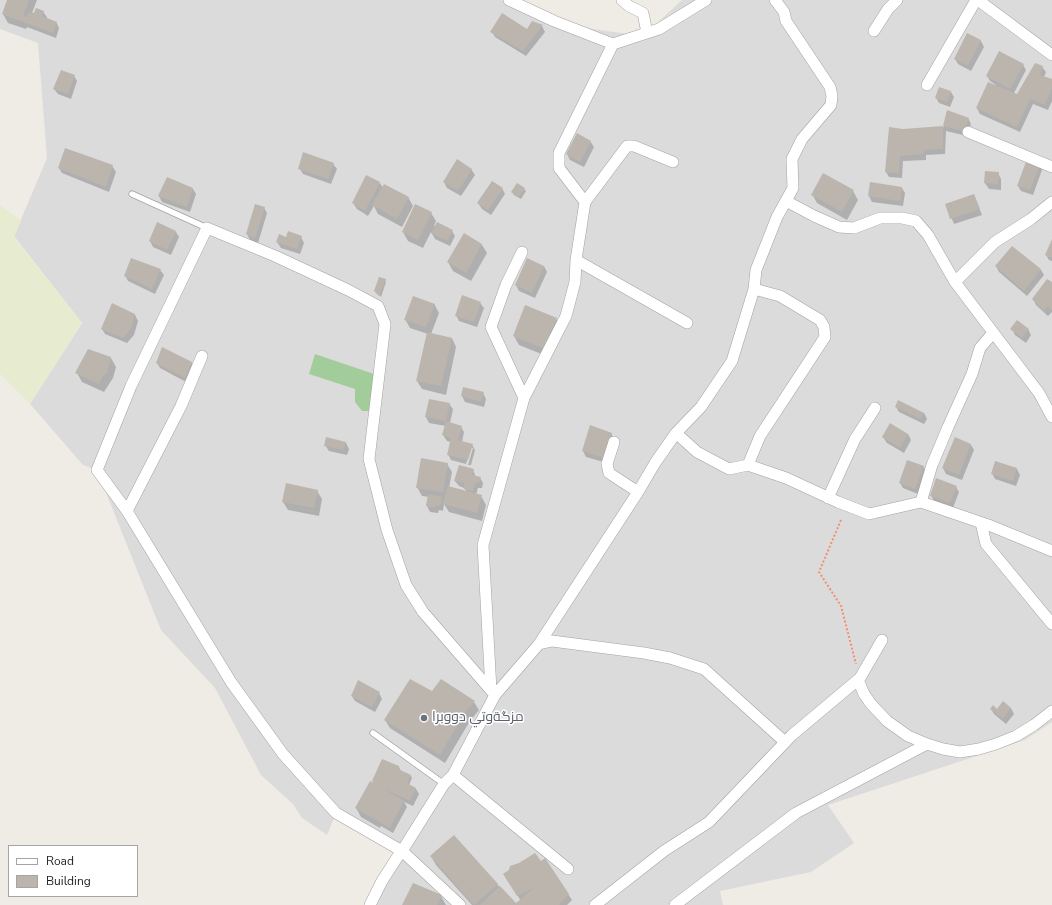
<!DOCTYPE html>
<meta charset="utf-8">
<style>
body{margin:0}
#map{position:relative;width:1052px;height:905px;overflow:hidden;background:#eeece4;font-family:"Nunito Sans",sans-serif}
canvas{display:block}
.legend{position:absolute;left:8px;top:845px;width:130px;height:52px;box-sizing:border-box;background:#fff;border:1px solid #a5a5a5;margin:0;padding:5px 7px;list-style:none;font-size:12px;color:#1e1e1e}
.legend li{display:flex;align-items:center;gap:8px;height:20px}
.legend b{width:20px;border:1px solid #a5a5a5}
</style>
<div id="map">
<canvas width="1052" height="905"></canvas>
<ul class="legend">
<li><b style="height:5px;background:#fff"></b>Road</li>
<li><b style="height:11px;background:#bbb5ae"></b>Building</li>
</ul>
</div>
<script>
const context = document.querySelector('canvas').getContext('2d');
context.lineJoin = 'round';
function fill(path, color) { context.fillStyle = color; context.fill(path, 'evenodd'); }
const poly = rows => new Path2D(rows.map(r => 'M' + r).join(''));
function stroke(path, color, width, dash) { context.strokeStyle = color; context.lineWidth = width; context.lineCap = dash ? 'butt' : 'round'; context.setLineDash(dash || []); context.stroke(path); }
function label(font, color, halo, rows, align = 'center') {
  context.font = font + ' "Nunito Sans",Cairo,sans-serif'; context.lineWidth = 3; context.setLineDash([]); context.textBaseline = 'middle'; context.strokeStyle = halo; context.fillStyle = color; for (const [text, x, y, turn = 0] of rows) {
    context.save(); context.translate(x, y); context.rotate((+turn || 0) * Math.PI / 180); context.textAlign = isNaN(turn) ? turn : align; if (halo) context.strokeText(text, 0, 0); context.fillText(text, 0, 0); context.restore();
  }
}
fill(poly([
 [0,0,502,0,542,22,643,36,682,0,1052,0,1052,722,1025,740,828,805,854,843,811,872,720,891,723,905,371,905,401,851,336,813,327,835,302,818,293,804,261,775,215,688,161,630,97,470,83,465,30,404,82,323,14,236,47,158,38,43,0,29]
]), '#dcdbdb');
fill(poly([
 [0,205,21,221,14,237,82,323,30,404,0,374]
]), '#e7ecd0');
fill(poly([
 [315,354,374,374,370,411,362,411,355,402,355,389,309,374]
]), '#a3cc9b');
fill(poly([
 [8,0,37,0,32,13,43,12,47,17,46,19,56,22,59,28,56,38,27,27,26,29,8,23,3,14],
 [542,26,545,32,526,56,495,37,492,32,527,30],
 [968,34,981,41,984,47,971,71,958,64,955,59],
 [1023,65,1026,70,1014,93,1017,95,1042,67,1046,72,1044,77,1052,81,1052,101,1048,110,1033,104,1020,132,980,114,977,108,996,85,990,81,987,76],
 [74,76,77,81,71,99,58,94,54,89],
 [951,92,954,97,950,107,939,103,936,98],
 [947,111,968,118,971,124,967,136,946,131,945,154,926,155,926,160,903,161,902,178,889,177,886,172,903,130,944,127],
 [577,134,590,141,594,147,584,167,570,160,567,154],
 [333,164,337,169,331,184,303,174,300,169],
 [1039,164,1042,170,1033,195,1021,191,1018,186],
 [112,166,116,172,109,192,62,173,59,168],
 [471,169,475,175,461,196,447,188,444,182],
 [986,173,998,173,1001,179,1001,190,989,189,985,183],
 [380,183,383,188,408,197,413,206,402,227,378,214,374,206,368,216,357,209,353,203],
 [502,188,505,194,491,215,482,209,478,203],
 [902,188,905,193,903,206,872,202,869,196],
 [193,189,196,194,190,212,162,202,159,196],
 [524,189,526,191,521,199,514,195,512,192],
 [853,191,858,200,847,220,817,203,812,194],
 [974,195,982,215,954,224,946,204],
 [264,208,267,213,258,243,250,240,247,234],
 [431,213,436,221,434,226,452,231,455,236,450,246,435,239,431,232,423,248,408,241,403,232],
 [176,232,179,237,171,255,153,247,150,241],
 [464,235,482,245,487,253,471,281,453,271,448,262],
 [301,237,304,243,300,254,281,248,277,242],
 [1052,241,1052,261,1049,260,1046,255],
 [1012,247,1041,270,1044,275,1027,296,999,272,996,266],
 [544,266,547,272,535,298,519,291,516,285],
 [160,270,164,275,155,294,128,281,125,275],
 [385,280,386,282,381,297,377,293],
 [1052,283,1052,312,1048,316,1036,305,1033,299],
 [480,303,484,308,477,327,459,321,456,315],
 [434,304,439,313,431,334,452,338,456,347,446,395,422,389,417,381,428,334,410,328,405,319],
 [112,305,135,315,138,321,134,335,127,343,105,334,102,329],
 [556,319,561,327,549,357,519,345,514,336],
 [1012,329,1028,329,1031,335,1026,343,1015,335],
 [162,348,192,363,195,368,188,383,160,368,157,363],
 [111,358,116,367,113,378,104,392,82,382,77,373],
 [483,393,486,399,484,407,465,402,462,396],
 [449,404,453,409,450,423,461,427,464,432,462,442,472,445,475,450,471,465,468,465,473,448,471,448,466,464,451,460,448,454,451,442,447,441,443,435,446,426,429,423,426,417],
 [896,407,924,413,927,419,924,424,899,412],
 [611,433,614,439,607,463,586,457,583,451],
 [908,434,911,440,904,453,887,443,883,437],
 [955,439,971,445,974,450,962,480,946,474,943,468],
 [346,443,349,449,347,455,329,451,325,445],
 [447,464,452,472,449,488,467,492,464,488,459,486,455,481,473,470,476,477,480,478,483,483,482,488,478,488,476,495,481,496,486,505,482,521,449,512,444,504,443,511,439,510,438,513,430,512,427,506,429,497,422,496,417,487],
 [923,466,926,472,918,494,903,488,900,483],
 [1017,469,1020,475,1016,486,995,479,992,473],
 [956,487,959,492,953,508,934,501,931,495],
 [317,491,322,499,319,516,288,510,283,502],
 [433,692,474,702,479,710,470,721,445,763,390,728,385,720],
 [379,693,382,699,375,712,355,701,352,696],
 [1011,708,1014,714,1006,724,994,714,991,709,998,710],
 [382,760,399,767,401,771,411,776,412,778,409,785,416,789,419,794,413,806,404,802,407,807,393,833,381,826,380,828,361,817,356,808,375,785,373,781],
 [431,856,497,884,516,905,521,901,504,874,568,894,572,900,567,905,472,905,436,865],
 [441,896,446,905,403,905]
]), '#0003');
fill(poly([
 [7,0,29,0,23,16,27,17,29,12,34,13,36,8,44,11,42,16,57,22,53,33,2,14],
 [502,13,527,29,532,21,543,25,523,51,490,32],
 [967,33,981,40,968,66,954,59],
 [999,51,1024,64,1010,89,986,76],
 [1035,63,1043,66,1040,75,1052,79,1052,88,1045,105,1030,99,1017,127,976,108,988,82,1017,94],
 [61,70,75,75,68,94,53,89],
 [939,87,951,91,947,102,935,98],
 [947,110,969,118,964,131,943,126],
 [943,126,943,149,924,150,923,154,900,156,899,173,885,172,889,127,903,129],
 [577,133,591,141,580,162,566,154],
 [65,148,113,165,106,187,58,168],
 [303,152,334,163,328,179,298,169],
 [457,159,472,169,458,191,443,182],
 [1027,159,1040,164,1030,190,1017,186],
 [985,171,999,172,998,184,984,183],
 [823,173,854,190,842,212,811,195],
 [366,175,380,182,365,211,352,203],
 [167,177,193,188,187,207,158,196],
 [492,181,503,188,488,210,477,203],
 [870,182,902,187,900,201,868,196],
 [517,183,525,188,519,197,511,192],
 [384,184,409,197,397,219,372,205],
 [974,194,980,209,950,219,945,204],
 [255,204,265,207,255,238,246,234],
 [415,204,432,212,418,240,402,232],
 [157,222,176,231,167,250,149,241],
 [437,222,453,230,447,241,431,233],
 [288,231,302,236,297,249,276,242,279,234,286,237],
 [464,233,482,244,466,273,447,262],
 [1052,239,1052,258,1045,255],
 [1012,246,1041,269,1024,291,995,266],
 [131,258,161,269,152,289,124,276],
 [527,258,544,266,532,293,515,285],
 [379,277,386,279,379,296,374,291],
 [1047,279,1052,282,1052,310,1048,306,1044,311,1032,299],
 [462,295,481,302,474,322,455,316],
 [413,296,435,304,426,327,404,320],
 [112,303,135,314,131,329,123,338,101,329],
 [525,305,557,318,544,349,513,336],
 [1017,320,1029,329,1022,338,1010,329],
 [427,332,452,338,441,386,416,381],
 [162,347,192,362,185,378,156,363],
 [88,349,111,357,107,373,103,376,99,384,75,373],
 [463,387,484,392,481,402,461,396],
 [429,399,450,403,446,421,425,417],
 [898,400,924,413,921,419,895,407],
 [446,421,462,426,458,440,473,444,468,460,447,455,451,438,442,435],
 [890,423,908,434,900,448,882,437],
 [590,425,612,433,604,458,582,451],
 [326,437,346,442,344,450,324,446],
 [955,437,971,444,959,475,942,468],
 [421,458,448,463,443,492,416,488],
 [907,460,924,466,915,489,899,483],
 [995,461,1017,468,1013,481,991,474],
 [459,465,474,469,472,475,481,477,479,483,475,483,473,491,463,488,465,483,454,481],
 [936,478,957,486,950,503,930,496],
 [286,483,318,490,314,508,282,502],
 [448,486,482,495,477,513,443,504],
 [428,494,442,497,440,506,436,505,435,508,426,506],
 [410,679,432,691,441,679,475,701,465,712,440,755,384,720],
 [358,680,380,692,372,707,351,696],
 [1003,701,1011,708,1003,719,990,709,993,705,997,709],
 [382,759,399,766,398,769,411,775,407,783,416,788,410,801,381,787,404,801,390,828,355,808,370,781,376,784,372,781],
 [454,835,498,884,474,905,454,883,430,856],
 [535,853,541,861,545,858,569,894,559,905,480,905,500,886,516,903,535,887,517,896,503,874,509,870,510,866,519,863],
 [413,883,442,895,437,905,402,905]
]), '#bbb5ae');
const lane = poly([
 [132,194,207,228],
 [373,733,444,784]
]);
const street = poly([
 [509,0,554,21,613,44,659,29,706,0],
 [622,0,629,6,643,13,647,33],
 [978,0,1052,55],
 [874,31,888,9,897,0],
 [927,85,976,0],
 [968,132,1052,167],
 [786,201,814,216,839,227,854,228,880,218,902,218,916,221,928,235,955,282],
 [585,202,627,146,634,146,673,162],
 [1052,202,1031,219,995,242,955,282,1039,393,1052,417],
 [522,252,506,285,491,327,524,398],
 [576,260,687,323],
 [993,333,980,348,972,374,948,427,932,465,921,502,991,526,1052,551],
 [676,433,697,452,729,469,748,465,786,478,838,502,869,514,921,502],
 [614,442,607,464,609,473,638,492],
 [748,465,760,436,825,337,824,327,820,320,780,296,754,289],
 [828,498,855,439,875,408],
 [127,511,181,406,202,356],
 [981,523,986,544,1052,624],
 [539,644,552,641,644,653,670,658,704,669,785,742],
 [858,680,864,694,871,704,887,721,908,736,927,744,943,749,960,752,979,749,996,744,1016,736,1034,725,1052,711],
 [491,690,483,545,524,398,566,316,575,282,576,260,585,202,559,168,559,153,613,44],
 [495,695,539,644,638,492,655,463,676,433,701,407,732,361,754,289,756,270,777,217,793,188,792,159,802,139,831,105,832,96,830,87,786,21,784,12,775,0],
 [453,775,568,869],
 [370,905,382,881,398,856,402,851,444,784,453,775,495,695,423,612,406,585,387,530,369,459,385,324,378,306,348,290,275,256,207,228,131,386,97,470,127,511,231,682,283,754,336,813,402,851,460,905],
 [595,905,664,851,709,822,792,735,860,678,882,640],
 [675,905,796,813,927,744]
]);
stroke(lane, '#a2a2a2', 7);
stroke(street, '#a2a2a2', 12);
stroke(poly([
 [841,520,819,572,841,606,856,664]
]), '#f38e71', 2, [2, 2]);
stroke(lane, '#fff', 5.5);
stroke(street, '#fff', 11);
for (const [x, y, r, color] of [
 [424,718,4,"#6b7280"]
]) { const dot = new Path2D(); dot.arc(x, y, r, 0, 2 * Math.PI); context.fillStyle = color; context.fill(dot); stroke(dot, '#fff', 1.5); }
label('14px', '#5b616d', '#fff', [
 ["مزگةوتي دووبرا",432,718]
], 'left');
</script>
